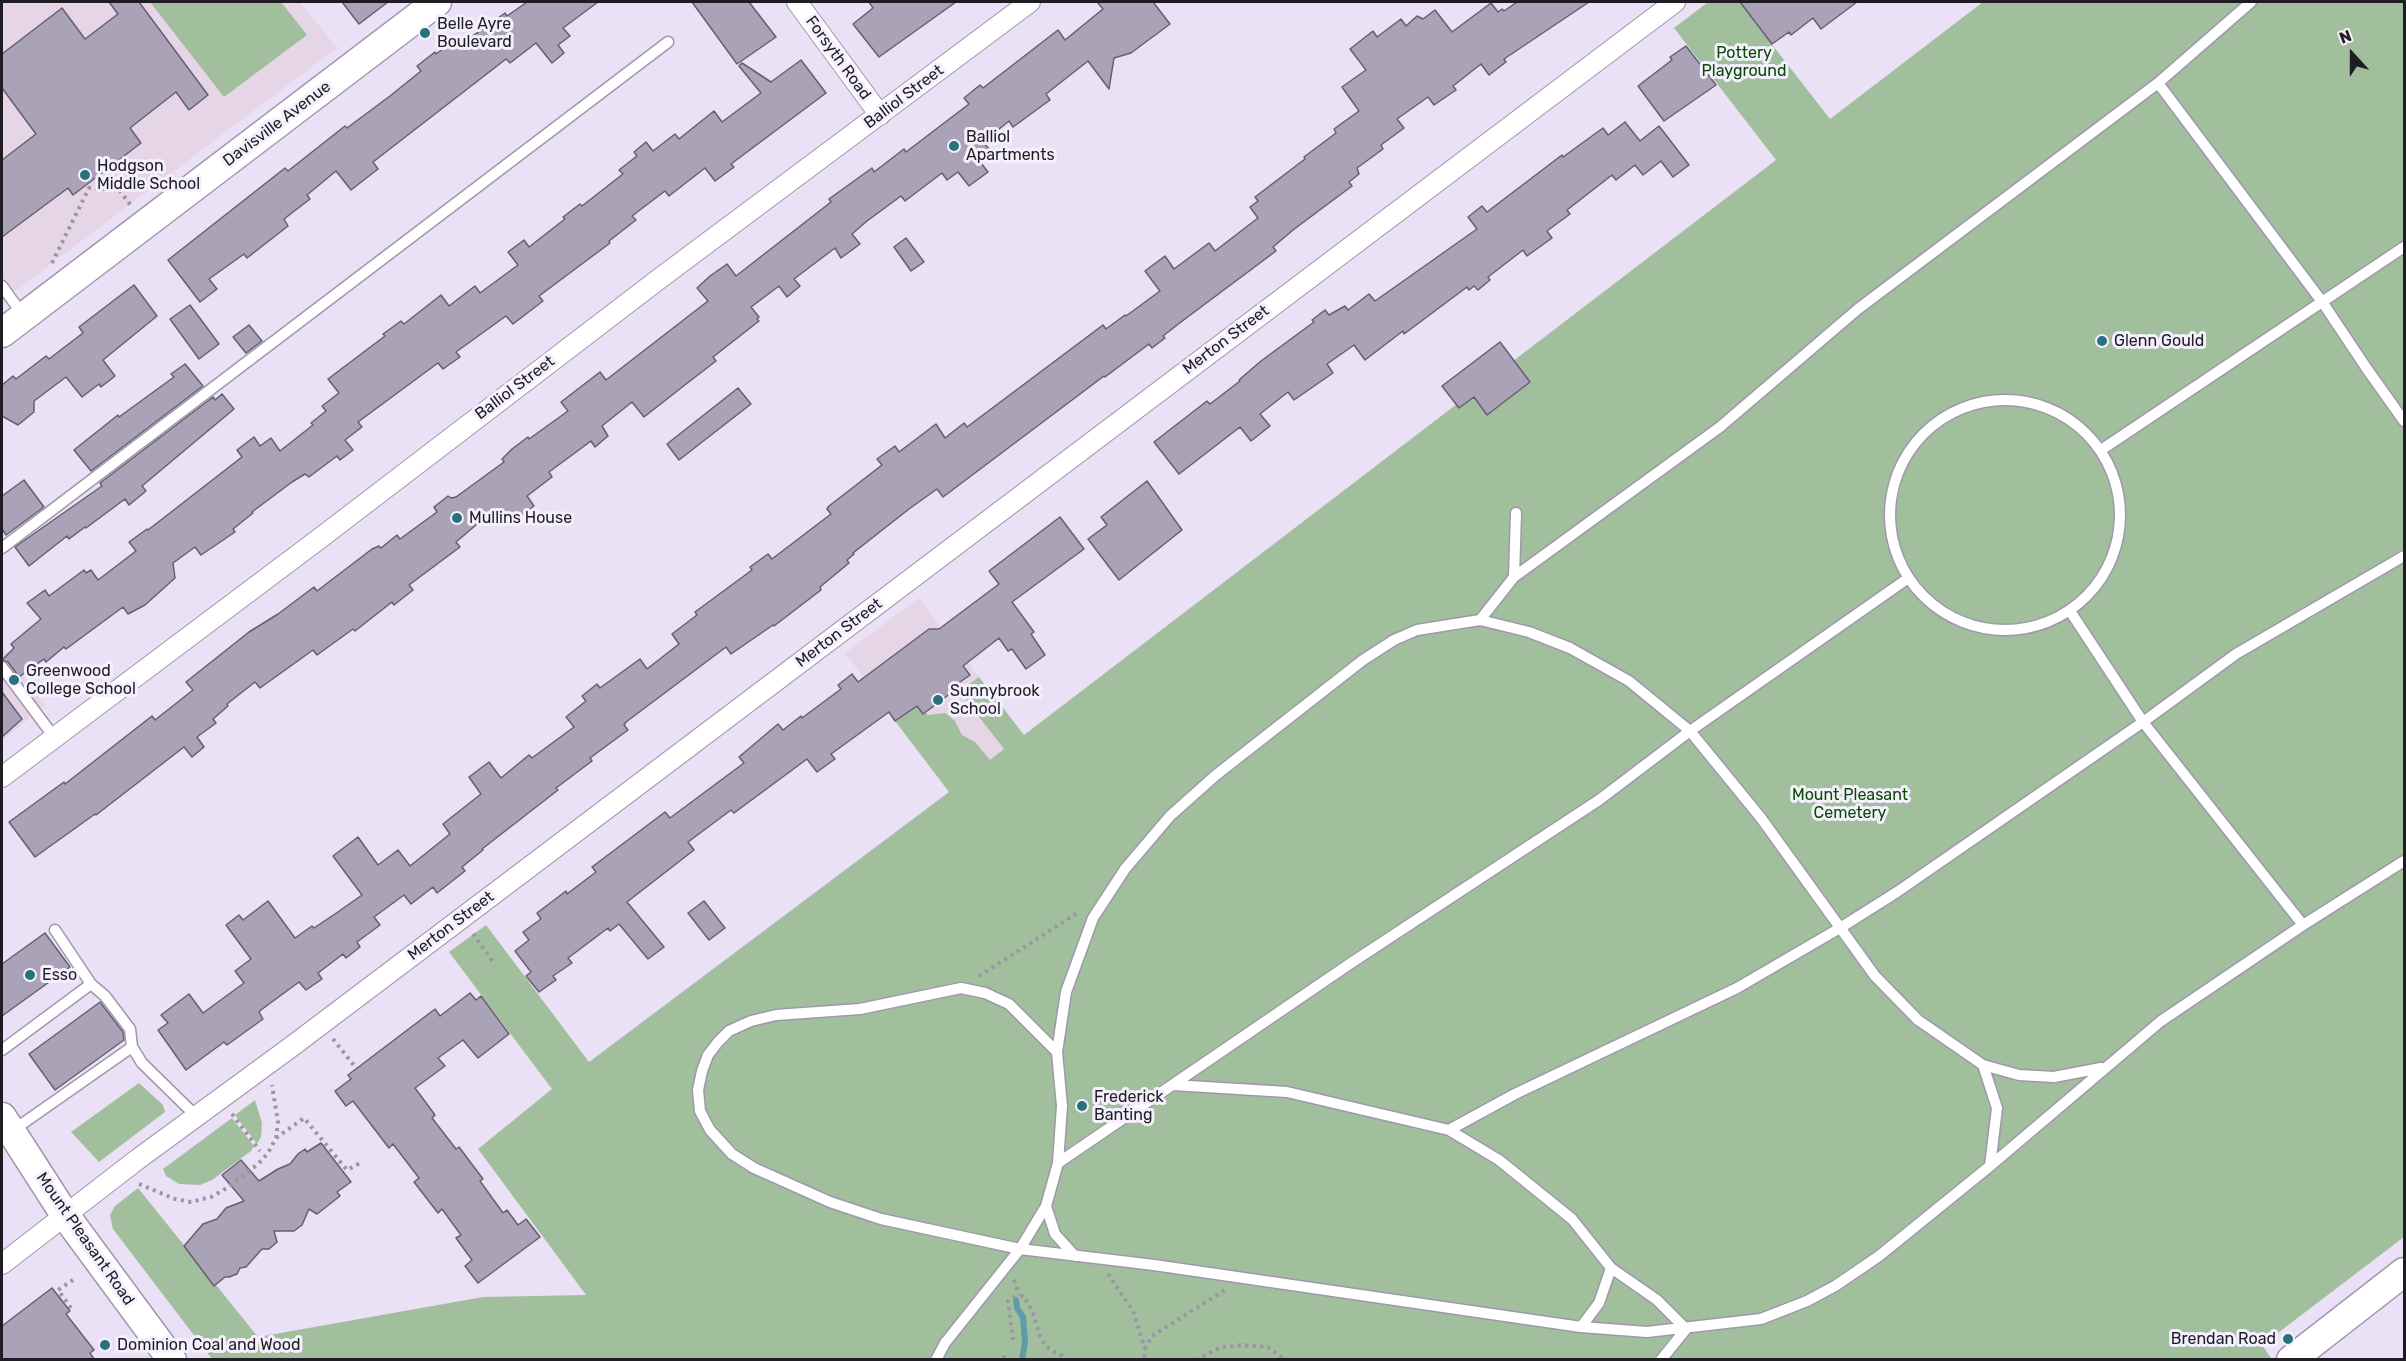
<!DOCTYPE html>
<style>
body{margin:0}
#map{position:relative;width:2406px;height:1361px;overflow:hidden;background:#eae1f7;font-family:Rubik,sans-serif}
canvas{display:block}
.frame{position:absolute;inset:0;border:3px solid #1f1c23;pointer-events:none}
.north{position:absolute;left:2322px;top:24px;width:60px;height:60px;-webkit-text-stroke:4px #f5f0fd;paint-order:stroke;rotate:339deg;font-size:16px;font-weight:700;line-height:24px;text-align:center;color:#1f1c23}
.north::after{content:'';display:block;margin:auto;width:21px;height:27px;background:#1f1c23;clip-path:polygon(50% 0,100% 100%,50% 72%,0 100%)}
</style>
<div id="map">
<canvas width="2406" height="1361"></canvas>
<div class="frame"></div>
<div class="north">N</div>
</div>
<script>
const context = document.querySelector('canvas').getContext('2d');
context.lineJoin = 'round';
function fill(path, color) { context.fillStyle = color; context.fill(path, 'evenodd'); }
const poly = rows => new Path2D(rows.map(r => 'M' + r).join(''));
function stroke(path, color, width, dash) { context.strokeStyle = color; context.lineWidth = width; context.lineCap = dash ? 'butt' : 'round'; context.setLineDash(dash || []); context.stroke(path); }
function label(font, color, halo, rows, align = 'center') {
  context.font = font + ' Rubik,sans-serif'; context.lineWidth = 6; context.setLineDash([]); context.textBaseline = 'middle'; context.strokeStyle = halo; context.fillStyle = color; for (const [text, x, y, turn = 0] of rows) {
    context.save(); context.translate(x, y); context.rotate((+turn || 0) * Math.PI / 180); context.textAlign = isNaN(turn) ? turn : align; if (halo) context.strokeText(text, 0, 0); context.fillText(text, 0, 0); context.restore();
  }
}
fill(poly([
 [2,2,300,2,337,48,2,301],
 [919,598,1023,735,949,791,845,653],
 [2,647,45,705,2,741]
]), '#e6d5e7');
fill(poly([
 [150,2,281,2,307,35,224,97],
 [1708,2,1739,2,1830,119,1983,2,2404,2,2404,1237,2262,1345,2271,1358,2269,1359,212,1359,113,1229,110,1215,115,1206,138,1188,258,1337,483,1297,586,1295,478,1149,552,1089,449,952,486,925,589,1062,949,792,895,721,917,706,928,715,945,713,955,721,962,735,975,742,990,760,1004,749,969,704,961,690,979,677,1024,735,1776,160,1674,28],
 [139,1083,163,1105,165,1112,99,1162,71,1132],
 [255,1100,262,1123,261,1137,257,1144,235,1115],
 [232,1118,254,1146,251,1151,212,1180,200,1185,179,1184,166,1176,163,1169]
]), '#a1bf9c');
stroke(poly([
 [1016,1300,1017,1308,1023,1317,1025,1342,1022,1360]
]), '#5f9ba9', 6);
const building = poly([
 [109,2,139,2,208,95,189,110,176,92,130,128,141,143,73,195,68,188,2,237,2,160,36,134,2,88,2,54,62,8,85,39,118,14,109,2],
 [342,2,388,2,359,24,342,2],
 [527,2,598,2,563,28,570,36,558,45,564,53,552,63,536,43,510,63,506,59,373,162,378,169,351,190,336,171,307,195,310,199,284,219,288,226,247,258,244,254,209,279,217,289,200,302,168,260,285,168,288,171,345,126,347,128,390,96,421,71,417,66,435,52,436,54,448,45,450,49,459,43,460,45,505,13,507,16,527,2],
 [692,2,749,2,776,37,737,64,692,2],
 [869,2,956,2,879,57,853,24,873,8,869,2],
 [1097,2,1153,2,1170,24,1131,53,1114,58,1109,89,1088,61,1046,94,1050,100,1013,127,1009,121,983,142,989,149,977,158,988,172,969,186,958,172,947,180,942,173,905,201,901,196,867,221,852,234,860,244,841,258,835,248,794,279,800,286,787,297,779,286,751,307,759,317,757,319,759,321,713,357,716,361,690,381,644,417,632,402,602,426,608,436,595,447,591,441,549,472,552,477,527,496,534,506,518,518,516,515,504,524,498,515,494,518,490,513,456,542,460,547,409,585,413,590,394,605,392,602,355,631,353,629,317,655,313,650,260,688,255,682,227,704,228,706,213,719,216,723,197,737,204,747,192,757,184,747,96,815,95,814,35,857,9,822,64,782,65,784,152,716,155,720,193,690,186,682,249,632,278,614,314,587,317,591,372,549,379,546,381,548,397,535,400,539,437,512,434,507,448,496,451,498,456,497,504,462,502,459,512,449,528,437,529,439,568,411,561,402,600,372,606,380,708,301,697,288,710,276,727,264,736,276,831,202,829,199,872,168,874,172,904,149,906,152,969,104,964,98,980,85,983,88,1058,30,1065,40,1103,9,1097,2],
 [1517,2,1589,2,1504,59,1506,62,1489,75,1481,64,1453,86,1456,90,1434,105,1428,97,1397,119,1404,128,1381,145,1383,149,1357,168,1359,174,1349,182,1352,186,1293,230,1273,247,1276,251,1181,322,1163,336,1165,338,1152,348,1149,344,1105,377,1104,376,943,497,937,489,909,509,853,553,854,554,847,560,849,563,820,587,821,590,774,626,773,625,731,654,726,647,626,722,624,725,628,730,590,758,592,761,556,788,558,790,482,849,483,850,462,867,465,871,437,893,433,887,411,904,404,895,374,917,380,925,357,942,360,947,346,958,343,954,318,973,322,979,306,990,299,982,261,1010,259,1012,263,1019,227,1045,224,1042,186,1070,158,1030,168,1023,161,1015,189,994,203,1013,244,983,235,971,251,959,226,925,239,915,243,920,268,901,295,938,312,926,314,928,335,914,362,895,333,856,358,837,378,865,398,850,410,866,450,834,443,824,481,794,469,777,489,762,501,778,529,755,532,758,574,727,566,717,586,701,582,696,597,684,600,688,640,659,647,669,679,644,672,634,697,615,695,612,752,570,750,567,768,554,772,559,831,514,827,509,829,506,882,465,877,459,895,446,899,452,936,424,945,438,964,423,967,427,1103,325,1106,329,1125,315,1126,316,1160,291,1145,271,1165,256,1174,269,1209,243,1215,251,1258,218,1250,207,1258,201,1255,197,1305,159,1304,157,1336,133,1334,129,1359,111,1342,87,1366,70,1350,49,1373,31,1377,37,1401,19,1406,26,1417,16,1423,19,1435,10,1452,32,1491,3,1498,12,1502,9,1504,11,1517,2],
 [1740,2,1857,2,1821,29,1813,18,1791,35,1789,32,1772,44,1740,2],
 [1686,46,1716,85,1664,121,1638,86,1672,60,1670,57,1686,46],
 [801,60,826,93,731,164,734,167,715,181,705,168,669,196,665,191,632,216,636,220,609,241,610,243,539,296,543,301,513,324,506,316,456,352,460,357,443,369,438,363,358,422,362,427,345,440,353,450,340,460,337,456,309,477,305,474,292,482,252,512,253,513,233,529,235,532,201,555,195,547,173,563,175,578,145,605,128,614,123,607,66,649,64,647,46,662,44,659,19,677,8,662,2,660,14,648,11,644,41,619,27,603,45,590,49,596,84,570,86,573,91,570,98,580,136,551,129,542,147,529,148,530,242,457,237,450,254,437,260,446,271,438,280,451,313,425,311,423,326,411,322,406,339,393,328,379,385,336,383,334,401,321,404,324,441,295,449,306,475,286,480,293,518,265,508,252,524,240,529,247,565,219,563,217,580,204,582,206,623,174,619,170,637,156,634,152,646,142,653,151,675,134,679,139,714,111,722,122,761,93,739,66,742,63,771,82,801,60],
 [1625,122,1640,141,1659,126,1689,165,1673,177,1661,161,1643,175,1635,165,1616,180,1612,175,1567,210,1570,214,1547,231,1552,238,1527,256,1523,250,1488,277,1490,280,1478,290,1474,286,1469,290,1467,287,1404,334,1403,331,1365,360,1354,345,1327,364,1333,373,1294,400,1288,392,1260,414,1270,426,1251,441,1240,427,1179,474,1154,442,1207,401,1210,404,1240,381,1239,380,1261,361,1314,322,1312,320,1325,310,1329,315,1345,306,1348,310,1369,294,1375,301,1477,229,1468,217,1482,206,1487,212,1562,155,1563,157,1603,128,1608,135,1625,122],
 [906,238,924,262,911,271,894,247,906,238],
 [134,285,157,316,103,360,115,376,101,387,99,384,82,397,66,377,34,401,34,412,18,425,2,416,2,385,13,376,16,379,46,356,49,359,83,333,79,327,134,285],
 [190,305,219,344,199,359,170,319,190,305],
 [249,325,262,341,246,353,233,337,249,325],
 [1500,342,1530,382,1487,415,1474,397,1459,408,1442,386,1500,342],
 [185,364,203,386,91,471,74,450,118,415,119,417,174,377,171,374,185,364],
 [738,388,751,404,679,460,667,444,738,388],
 [222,394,234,409,142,486,146,491,129,505,125,499,86,528,85,527,69,539,67,536,29,566,15,547,102,486,100,483,213,397,215,400,222,394],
 [24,480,44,507,6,535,2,529,2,496,24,480],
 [1147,481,1182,530,1119,580,1088,539,1107,525,1101,517,1147,481],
 [1060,517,1084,549,1012,602,1034,632,1031,634,1045,655,1026,669,1012,649,1008,651,999,638,963,666,970,675,953,687,955,690,923,714,917,706,895,721,889,712,831,754,835,759,817,772,807,759,734,813,731,810,688,842,694,850,627,902,664,947,648,959,619,924,610,931,608,928,568,958,572,963,553,976,556,980,539,992,526,976,531,972,515,951,529,940,523,932,541,919,537,913,566,891,567,894,596,872,592,867,665,812,670,818,744,763,739,757,778,724,783,730,801,716,802,718,841,689,838,685,852,674,858,682,929,629,939,629,999,584,989,571,1060,517],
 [2,692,22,719,2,737,2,692],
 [704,901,725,928,709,940,688,913,704,901],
 [45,933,70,967,2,1016,2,964,45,933],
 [470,993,476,1000,481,996,509,1034,478,1058,463,1040,438,1058,445,1066,415,1088,435,1115,432,1118,456,1149,459,1147,483,1179,480,1181,503,1213,507,1210,518,1225,526,1219,540,1237,478,1283,465,1266,472,1260,456,1238,461,1235,442,1209,438,1213,414,1182,419,1178,393,1144,389,1148,353,1101,346,1106,335,1091,351,1079,348,1075,435,1009,440,1016,470,993],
 [100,1002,123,1032,124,1040,55,1090,29,1054,100,1002],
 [321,1143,351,1182,337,1192,340,1196,317,1214,309,1209,302,1225,294,1231,274,1231,277,1242,269,1249,262,1249,246,1267,240,1268,237,1274,229,1277,225,1277,214,1286,184,1246,203,1224,217,1219,226,1208,244,1201,222,1175,241,1160,259,1181,278,1169,290,1164,298,1154,305,1149,307,1152,321,1143],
 [52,1288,70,1311,66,1314,94,1350,90,1353,94,1359,2,1359,2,1326,52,1288]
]);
fill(building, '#aaa2b7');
stroke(building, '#665e71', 1.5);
const lane = poly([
 [2158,83,2323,303,2367,369,2404,421],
 [2,286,23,315],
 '1890 515a115 115 0 1 1 230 0a115 115 0 1 1-230 0Z',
 [2101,450,2404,247],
 [2,548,668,42],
 [1514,577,1516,513],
 [2070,611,2143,722,2303,925],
 [1480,620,1529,632,1570,648,1629,681,1690,731,1761,818,1875,976,1918,1020,1983,1065,1997,1108,1990,1166],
 [2,667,54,737],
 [55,930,91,984],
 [2,1050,91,984,105,996,130,1029,132,1047,142,1063,196,1116],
 [1057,1052,1009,1004,985,993,961,988,860,1009,776,1015,751,1021,729,1031,718,1042,708,1055,702,1071,698,1090,700,1111,710,1130,732,1154,754,1168,830,1202,881,1219,1020,1249,1154,1265,1581,1327,1647,1332,1761,1319,1807,1301,1835,1286,1879,1256,1990,1166,2161,1021,2303,925,2404,861],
 [1983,1065,2019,1075,2054,1077,2101,1068],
 [1173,1085,1287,1092,1449,1130,1499,1160,1572,1219,1611,1268,1657,1300,1686,1329],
 [1449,1130,1515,1094,1737,988,1840,928,1897,892,2143,722,2236,654,2404,556],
 [12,1131,132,1047],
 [1058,1163,1062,1106,1057,1052,1066,992,1093,918,1125,869,1170,816,1216,775,1363,660,1394,640,1417,630,1480,620,1514,577,1720,427,1858,309,2158,83,2251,2],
 [1046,1206,1055,1234,1075,1256],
 [1581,1327,1599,1303,1611,1268],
 [936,1360,945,1343,1020,1249,1046,1206,1058,1163,1351,963,1599,800,1690,731,1907,579],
 [1661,1360,1686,1329]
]);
const street = poly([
 [797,2,880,115],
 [2,777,319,539,659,279,1030,2],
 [2,1264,138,1159,291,1047,1675,2]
]);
const secondary = poly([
 [2,333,437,2],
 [2,1117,65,1215,172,1360],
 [2291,1360,2404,1272]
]);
stroke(lane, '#a097ac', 13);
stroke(street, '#a097ac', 22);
stroke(secondary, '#a097ac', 31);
stroke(poly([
 [115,184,131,206],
 [52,263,89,188,104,189,123,182,129,170,128,162],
 [473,934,494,963],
 [979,976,1079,912],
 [333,1039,356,1068],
 [232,1114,260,1151],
 [276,1138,304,1118,347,1170,362,1162],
 [139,1184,175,1199,191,1202,211,1197,227,1188,258,1164,268,1153,276,1138,278,1122,272,1085],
 [1108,1274,1133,1311,1145,1349,1144,1360],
 [1014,1280,1019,1295],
 [71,1308,58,1290,73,1280],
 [1013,1340,1008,1301,1012,1298,1023,1296,1032,1310,1041,1339,1049,1349,1062,1356,1065,1360],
 [1145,1349,1152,1336,1225,1290],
 [995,1360,1005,1357,1005,1360],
 [1196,1360,1221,1347,1243,1345,1268,1347,1285,1360]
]), '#9b94a5', 4, [3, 4.5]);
stroke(lane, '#fff', 10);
stroke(street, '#fff', 20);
stroke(secondary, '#fff', 28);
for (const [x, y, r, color] of [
 [425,33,6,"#29717c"],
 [954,146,6,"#29717c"],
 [85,175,6,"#29717c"],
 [2102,341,6,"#29717c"],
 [457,518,6,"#29717c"],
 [14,680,6,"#29717c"],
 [938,700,6,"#29717c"],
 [30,975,6,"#29717c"],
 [1082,1106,6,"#29717c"],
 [2288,1339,6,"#29717c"],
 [105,1345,6,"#29717c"]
]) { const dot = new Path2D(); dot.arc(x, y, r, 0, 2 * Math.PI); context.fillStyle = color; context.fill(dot); stroke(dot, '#f5f0fd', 2); }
label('16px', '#1f1c23', '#f5f0fd', [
 ["Belle Ayre",437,24],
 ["Boulevard",437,42],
 ["Balliol",966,137],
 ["Apartments",966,155],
 ["Hodgson",97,166],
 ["Middle School",97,184],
 ["Glenn Gould",2114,341],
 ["Mullins House",469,518],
 ["Greenwood",26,671],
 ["College School",26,689],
 ["Sunnybrook",950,691],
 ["School",950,709],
 ["Esso",42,975],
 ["Frederick",1094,1097],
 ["Banting",1094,1115],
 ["Brendan Road",2276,1339,"right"],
 ["Dominion Coal and Wood",117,1345]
], 'left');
label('16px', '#0a4a01', '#f5f0fd', [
 ["Pottery",1744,53],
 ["Playground",1744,71],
 ["Mount Pleasant",1850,795],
 ["Cemetery",1850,813]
]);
label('16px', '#1f1c23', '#f5f0fd', [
 ["Forsyth Road",838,58,54],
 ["Balliol Street",904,97,-37],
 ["Davisville Avenue",277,124,-37],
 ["Merton Street",1226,340,-37],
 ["Balliol Street",515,388,-37],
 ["Merton Street",839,633,-37],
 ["Merton Street",451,926,-37],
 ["Mount Pleasant Road",85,1239,55]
]);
</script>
